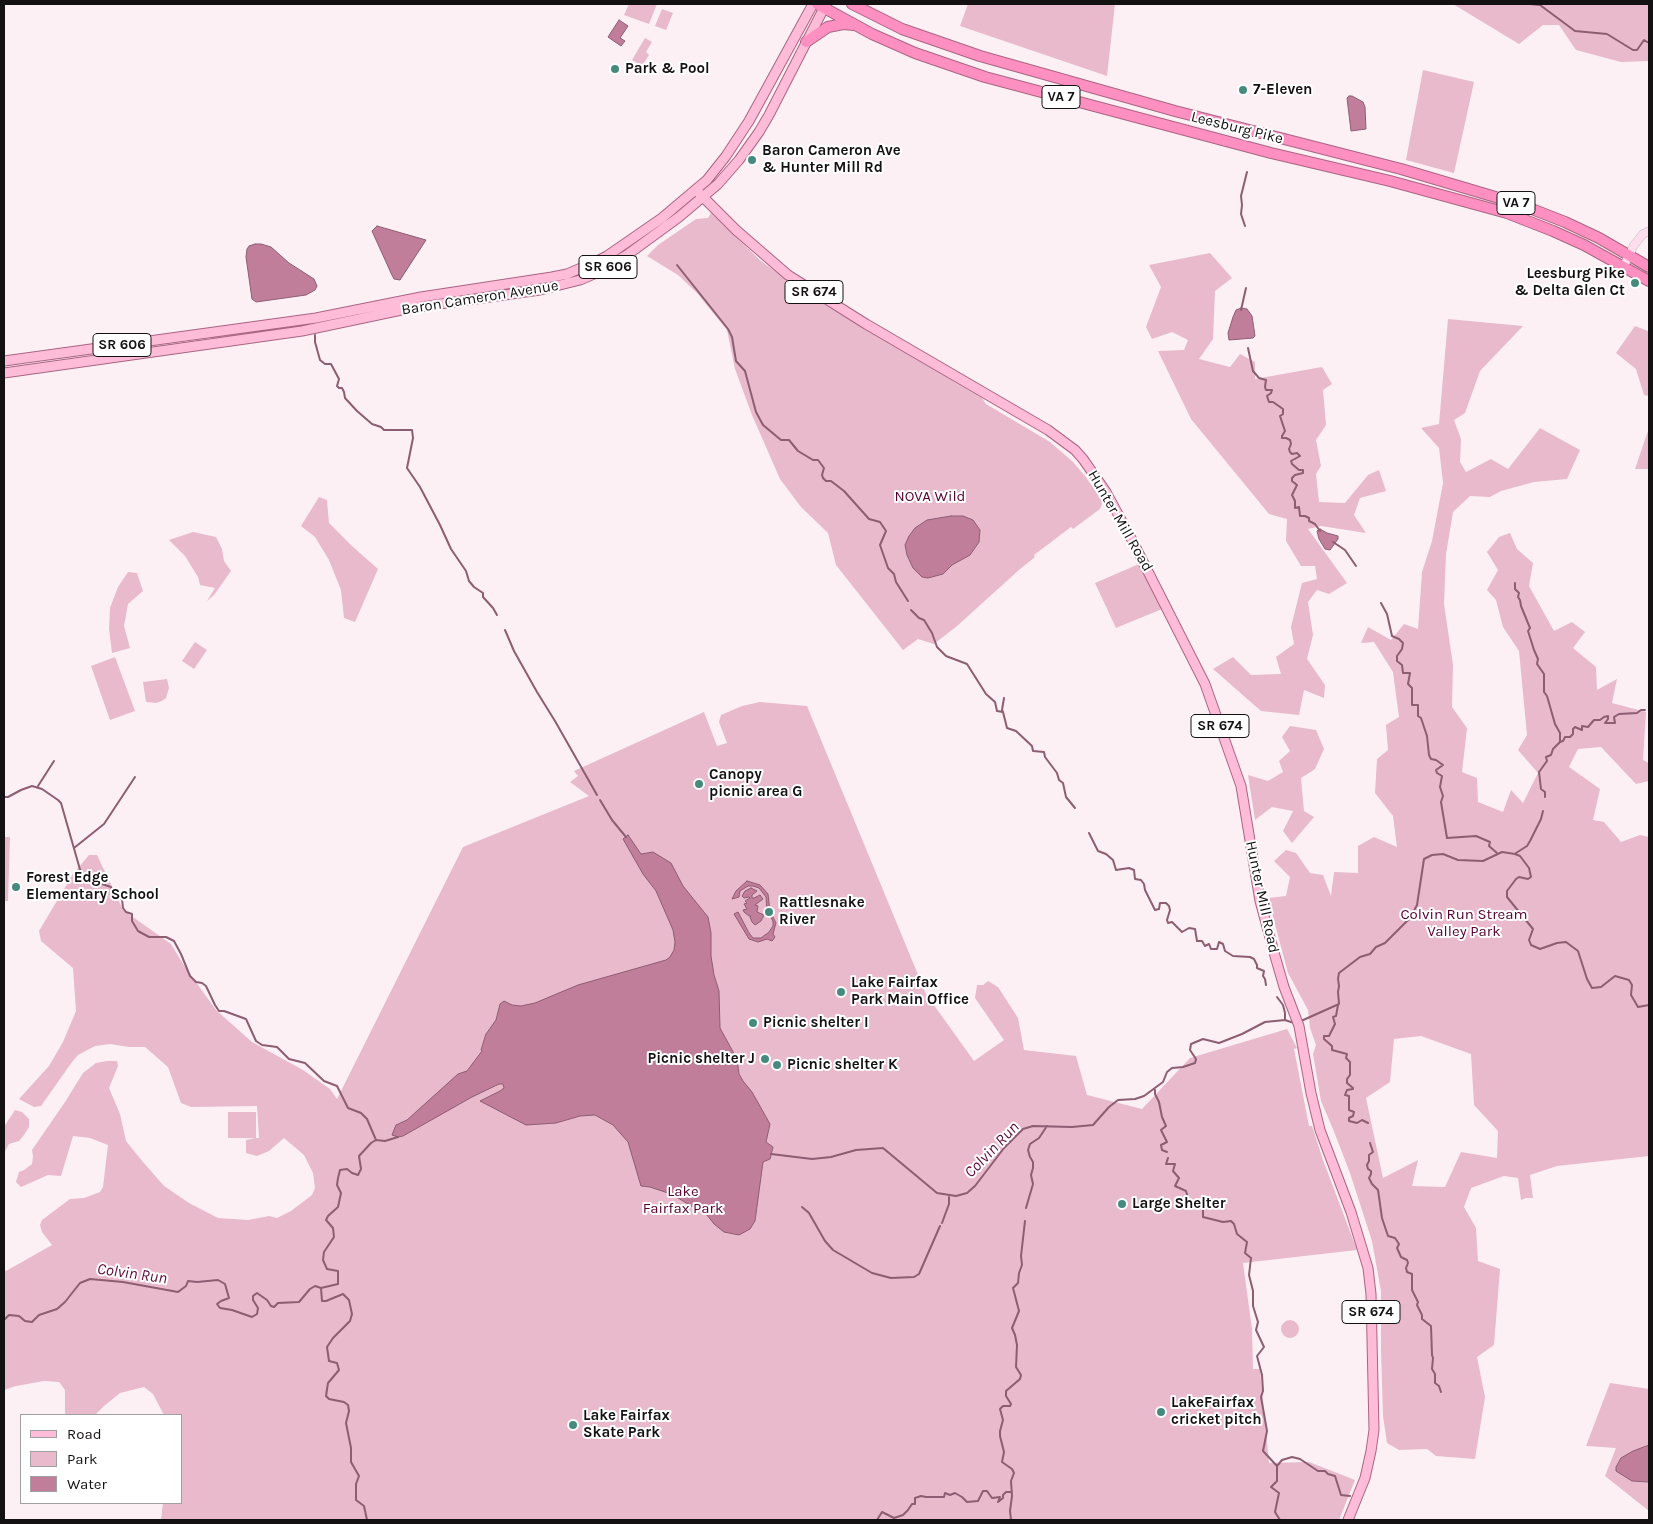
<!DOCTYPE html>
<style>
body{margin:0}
#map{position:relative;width:1653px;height:1524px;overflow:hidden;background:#fcf0f4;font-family:Karla,sans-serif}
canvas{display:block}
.frame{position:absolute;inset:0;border:5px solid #141112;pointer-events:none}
.legend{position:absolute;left:20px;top:1414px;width:162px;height:90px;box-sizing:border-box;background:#fff;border:1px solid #a1a0a0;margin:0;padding:6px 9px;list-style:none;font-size:15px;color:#141112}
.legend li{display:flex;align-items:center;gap:10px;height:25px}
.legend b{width:25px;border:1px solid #a1a0a0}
</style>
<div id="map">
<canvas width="1653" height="1524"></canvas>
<div class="frame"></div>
<ul class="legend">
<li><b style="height:6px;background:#febcd9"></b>Road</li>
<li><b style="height:14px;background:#e8bacc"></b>Park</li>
<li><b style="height:14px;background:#c17e9a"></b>Water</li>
</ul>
</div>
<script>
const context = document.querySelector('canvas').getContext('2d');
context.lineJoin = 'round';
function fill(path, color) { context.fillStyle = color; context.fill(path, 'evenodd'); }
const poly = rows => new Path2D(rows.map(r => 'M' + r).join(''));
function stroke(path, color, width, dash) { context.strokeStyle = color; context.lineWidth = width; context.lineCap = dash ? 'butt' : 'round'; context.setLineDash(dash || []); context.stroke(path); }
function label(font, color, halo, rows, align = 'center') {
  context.font = font + ' Karla,sans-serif'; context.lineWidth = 4; context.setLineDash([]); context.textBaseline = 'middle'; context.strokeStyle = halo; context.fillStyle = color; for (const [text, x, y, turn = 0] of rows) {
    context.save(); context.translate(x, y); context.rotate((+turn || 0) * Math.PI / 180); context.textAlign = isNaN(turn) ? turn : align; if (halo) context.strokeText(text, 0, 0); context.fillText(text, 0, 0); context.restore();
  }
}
fill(poly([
 [629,4,657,4,649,24,624,15],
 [968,4,1115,4,1107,76,960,26],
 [1453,4,1649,4,1649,61,1621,62,1576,50,1559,25,1543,25,1519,44],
 [662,9,673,13,666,30,655,26],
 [645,38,652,42,646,52,649,55,642,66,632,60],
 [1423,70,1474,82,1454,173,1406,160],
 [711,213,761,261,818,301,982,398,986,404,1050,442,1073,462,1085,476,1103,502,1100,509,1073,529,1071,527,1034,555,1035,557,1019,570,957,626,934,644,918,639,903,650,836,565,828,533,801,507,780,479,752,415,735,369,727,330,697,293,678,275,647,256,658,245,696,219,708,218],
 [1210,253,1232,278,1215,291,1213,339,1199,359,1230,367,1240,354,1255,362,1255,379,1322,367,1332,384,1323,390,1326,425,1316,440,1321,466,1316,474,1319,502,1345,503,1368,475,1379,470,1386,491,1360,498,1354,515,1366,533,1321,526,1308,529,1347,583,1329,594,1317,590,1308,602,1313,635,1307,659,1325,685,1324,698,1304,690,1299,715,1261,711,1213,669,1233,657,1251,675,1281,674,1276,657,1294,644,1291,627,1302,583,1317,579,1315,566,1301,566,1286,541,1287,519,1269,514,1191,419,1158,351,1184,350,1188,340,1172,332,1152,339,1146,327,1161,287,1149,265],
 [1448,319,1523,326,1480,371,1465,413,1454,420,1461,439,1460,462,1466,472,1491,459,1508,469,1540,428,1580,450,1567,479,1534,482,1501,491,1490,497,1470,496,1453,512,1446,554,1444,604,1453,665,1452,707,1467,728,1462,772,1477,778,1478,802,1503,812,1511,790,1523,803,1538,773,1518,750,1527,735,1519,651,1503,627,1496,600,1487,590,1498,570,1487,552,1499,537,1510,533,1517,549,1533,563,1529,586,1554,631,1572,622,1585,632,1573,648,1596,667,1597,690,1617,679,1612,703,1646,712,1643,760,1649,763,1649,781,1636,784,1601,747,1578,749,1569,767,1600,789,1593,820,1604,822,1621,842,1640,835,1649,837,1649,1156,1557,1166,1530,1175,1533,1198,1526,1198,1521,1200,1518,1178,1504,1176,1471,1188,1464,1207,1476,1228,1478,1261,1500,1269,1494,1345,1477,1357,1485,1397,1475,1459,1436,1456,1427,1449,1399,1450,1387,1443,1383,1416,1381,1350,1381,1291,1372,1241,1350,1173,1333,1129,1321,1101,1313,1054,1316,1045,1310,1028,1308,1010,1288,973,1268,898,1286,896,1290,877,1274,861,1286,850,1296,853,1310,873,1323,875,1331,896,1334,872,1358,873,1358,846,1374,837,1397,847,1393,816,1375,793,1377,759,1388,750,1386,725,1399,717,1393,672,1374,642,1361,643,1368,627,1391,640,1404,624,1418,629,1422,572,1432,541,1443,483,1439,448,1421,428,1439,424],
 [1421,1036,1471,1054,1474,1105,1498,1131,1497,1158,1461,1152,1445,1187,1412,1186,1418,1160,1383,1178,1366,1098,1390,1082,1394,1039],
 [1635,326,1648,331,1649,333,1649,396,1644,395,1636,369,1616,353],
 [1649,428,1649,469,1635,469],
 [319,497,327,500,329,523,352,546,378,569,355,622,344,618,341,590,329,560,315,537,301,526],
 [193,532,216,537,222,549,224,561,231,571,214,595,207,601,215,588,200,585,198,577,185,556,169,540],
 [1139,564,1162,609,1116,628,1095,583],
 [128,572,137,573,143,591,128,604,124,626,130,648,112,653,109,629,110,608,118,587],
 [195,642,207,650,194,669,182,661],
 [115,657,135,711,110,720,91,666],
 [167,679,169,688,166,698,162,701,156,703,146,702,143,682],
 [760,702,807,706,926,994,974,1061,1004,1040,975,998,977,985,983,985,988,981,998,987,1018,1018,1024,1050,1076,1056,1087,1095,1142,1109,1190,1058,1287,1029,1297,1048,1294,1049,1309,1126,1312,1126,1323,1160,1357,1250,1243,1263,1252,1329,1253,1369,1260,1369,1269,1463,1309,1462,1355,1480,1339,1520,161,1520,163,1503,181,1503,181,1415,164,1415,153,1394,144,1387,120,1393,104,1406,95,1415,65,1415,65,1390,59,1382,44,1381,16,1386,4,1390,4,1270,6,1271,52,1245,42,1232,40,1225,42,1220,70,1199,84,1198,100,1192,103,1187,108,1145,90,1138,73,1136,61,1176,48,1175,21,1187,16,1182,19,1172,24,1170,32,1164,33,1156,32,1150,65,1102,83,1073,96,1063,107,1061,117,1061,118,1066,109,1088,120,1114,126,1141,143,1162,164,1186,189,1203,218,1218,248,1220,269,1216,277,1218,291,1211,312,1195,315,1188,313,1173,304,1155,284,1138,269,1151,257,1156,246,1153,246,1140,255,1138,228,1138,228,1112,256,1112,256,1138,259,1138,257,1106,191,1107,181,1103,168,1067,145,1047,129,1047,110,1044,95,1046,78,1055,72,1062,41,1106,34,1107,19,1099,49,1066,63,1042,76,1011,73,968,41,941,39,931,73,874,89,855,97,855,123,910,171,944,183,964,216,1010,252,1042,303,1070,330,1089,337,1099,463,847,589,796,570,782,578,776,574,771,704,712,717,746,727,743,719,722,721,715,742,706],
 [1290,726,1316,730,1324,749,1315,769,1301,778,1304,811,1314,817,1292,843,1283,831,1293,811,1272,807,1255,820,1248,775,1268,781,1283,772,1279,761,1290,751,1282,737],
 [4,837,10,837,8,901,4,901],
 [15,1110,22,1112,29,1119,29,1127,24,1135,19,1141,9,1144,4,1153,4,1127],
 '1281 1329a9 9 0 1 1 18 0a9 9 0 1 1-18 0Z',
 [1610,1383,1649,1389,1649,1445,1633,1451,1632,1481,1649,1482,1649,1511,1605,1476,1616,1448,1586,1446]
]), '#e8bacc');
const water = poly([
 [619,20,628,26,620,38,625,41,621,46,608,37,619,20],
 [1349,96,1352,96,1363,102,1365,107,1366,129,1351,131,1347,98,1349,96],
 [377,226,426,240,400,280,394,279,391,273,372,231,377,226],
 [255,244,261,244,271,247,289,263,314,279,317,286,315,290,306,295,256,302,252,299,246,257,247,249,249,246,255,244],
 [1241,308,1247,309,1252,316,1255,336,1253,338,1229,340,1228,333,1233,317,1236,310,1241,308],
 [951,516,963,516,973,520,980,530,979,542,970,555,952,565,943,574,928,578,922,577,913,568,907,555,905,545,909,536,915,528,927,520,951,516],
 [1320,529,1327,533,1338,536,1338,539,1330,550,1325,549,1319,539,1317,531,1320,529],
 [628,835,641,854,653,852,671,863,683,886,708,917,711,933,711,956,714,975,719,991,720,1028,737,1059,739,1074,743,1081,752,1092,770,1124,766,1142,773,1147,770,1159,763,1162,755,1221,750,1229,739,1235,724,1232,714,1224,707,1215,671,1194,650,1187,641,1186,628,1142,613,1125,595,1115,580,1116,556,1123,526,1125,480,1101,500,1091,504,1088,503,1084,499,1084,472,1097,403,1136,398,1137,392,1135,396,1125,407,1120,458,1074,467,1071,482,1051,481,1050,486,1034,496,1020,500,1004,504,1001,512,1005,521,1006,535,1003,578,985,666,960,670,957,674,950,675,942,673,930,656,891,643,874,623,839,628,835],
 [747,881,760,885,768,894,770,911,776,923,773,934,775,937,772,941,767,939,758,942,749,939,734,914,738,912,749,933,753,938,761,938,769,932,773,926,773,921,767,911,766,897,759,888,753,886,748,886,740,891,739,897,732,899,736,891,747,881],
 [751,888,757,891,752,895,752,898,754,898,760,895,763,899,755,905,758,906,757,912,764,915,761,921,755,925,752,922,750,917,751,916,749,916,744,912,743,910,747,909,744,904,747,903,745,901,750,898,749,897,744,898,742,896,745,891,751,888],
 [1649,1445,1649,1482,1632,1481,1616,1471,1616,1467,1621,1458,1633,1451,1649,1445]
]);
fill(water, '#c17e9a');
stroke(water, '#8d5d71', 1);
stroke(poly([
 [1530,4,1540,5,1575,31,1607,34,1633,50,1637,50,1644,40,1649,43],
 [1245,226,1241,214,1242,205,1241,196,1247,172],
 [677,265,728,329,732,337,736,361,745,371,756,412,763,425,781,440,789,440,798,451,813,460,818,460,824,468,822,475,823,478,826,481,831,481,844,491,869,519,880,522,886,531,880,545,888,568,894,574,896,582,908,601],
 [1241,310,1246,288],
 [315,335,315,342,320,360,325,364,331,364,339,379,337,386,339,388,342,388,344,392,345,398,357,411,372,424,381,427,384,430,412,430,413,438,407,468,420,487,440,525,451,549,466,571,469,581,474,587,483,593,483,597,493,608,497,615],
 [1248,348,1253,371,1259,378,1266,380,1265,387,1266,390,1272,390,1271,393,1267,396,1269,402,1273,402,1283,409,1283,414,1280,416,1285,431,1282,436,1282,438,1286,438,1290,440,1291,444,1289,449,1290,452,1292,454,1297,453,1300,456,1291,461,1292,464,1299,470,1303,470,1303,473,1295,475,1292,478,1292,481,1297,485,1292,495,1295,501,1295,508,1299,507,1300,516,1305,516,1309,518,1309,521,1315,524,1320,531],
 [1333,542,1345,550,1356,566],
 [1515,583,1515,589,1519,593,1518,597,1520,600,1521,606,1530,628,1528,631,1534,650,1538,659,1537,664,1544,674,1544,692,1547,696,1555,724,1560,733,1560,742],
 [1381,603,1387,614,1392,636,1399,639,1403,643,1402,649,1397,656,1397,661,1402,665,1403,673,1410,673,1408,684,1412,688,1412,705,1418,705,1418,716,1421,718,1427,736,1429,755,1431,759,1436,760,1443,765,1436,770,1437,773,1442,776,1440,787,1443,796,1441,802,1447,838,1476,836,1490,842,1489,846,1497,853],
 [911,610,919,618,924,620,932,633,937,647,946,656,967,664,986,694,995,702,997,711,1003,712,1007,728,1016,731,1032,746,1033,751,1044,752,1045,757,1057,773,1059,780,1063,783,1066,797,1075,808],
 [505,630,514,651,537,692,555,721,597,795],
 [1003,712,1002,710,1004,698],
 [38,786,54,761],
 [4,797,8,797,21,790,32,786,42,789,58,800,61,803,81,873,96,882,111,887,115,896,122,899,123,908,126,912,132,914,132,921,138,931,149,937,166,937,174,941,181,954,190,976,196,982,202,983,206,986,215,1005,219,1011,224,1011,246,1019,256,1041,262,1045,277,1047,289,1059,305,1063,324,1081,337,1086,348,1108,361,1113,367,1119,376,1140],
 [1545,797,1545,792,1541,789,1539,772,1547,761,1546,757,1551,755,1553,749,1560,742,1563,741,1565,737,1570,737,1573,734,1573,729,1575,727,1582,730,1582,726,1588,727,1594,720,1600,720,1604,717,1608,716,1608,719,1605,723,1615,723,1614,717,1619,714,1637,713,1641,710,1645,710],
 [600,800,612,820,626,837],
 [1089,833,1098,851,1106,854,1113,860,1116,870,1129,868,1134,870,1135,879,1141,880,1144,884,1145,890,1155,910,1159,909,1160,903,1166,903,1169,906,1170,910,1167,920,1168,923,1172,922,1182,932,1189,928,1195,929,1197,941,1202,941,1205,946,1209,944,1211,949,1217,949,1219,942,1223,944,1225,951,1233,956,1250,957,1254,959,1257,965,1257,968,1264,971,1263,976,1265,979,1266,985],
 [74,848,104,824,135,777],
 [1516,853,1527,846,1530,841,1541,819,1543,811],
 [1277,997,1283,1005,1285,1013,1285,1020],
 [1338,1005,1336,1016,1333,1017,1335,1024,1329,1036,1324,1036,1324,1039,1332,1046,1332,1050,1347,1054,1346,1058,1350,1062,1350,1075,1347,1079,1347,1083,1353,1088,1353,1089,1347,1090,1345,1095,1349,1096,1349,1110,1354,1112,1353,1116,1349,1118,1349,1121,1357,1123,1362,1120,1368,1123],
 [1301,1021,1339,1004,1338,992,1339,986,1338,979,1339,973,1360,957,1370,954,1376,947,1385,943,1410,918,1417,905,1424,859,1432,855,1443,854,1458,860,1483,861,1502,852,1515,854,1520,856,1529,868,1531,877,1528,879,1519,877,1516,879,1507,891,1507,897,1533,929,1529,940,1531,945,1540,949,1557,943,1566,942,1578,951,1587,979,1592,988,1601,987,1615,976,1629,980,1632,985,1631,995,1638,1007,1649,1005],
 [1155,1090,1155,1094,1159,1102,1162,1117,1166,1126,1161,1130,1167,1142,1161,1145,1162,1150,1167,1152],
 [1370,1143,1373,1152,1369,1155,1369,1161,1367,1165,1368,1169,1371,1171,1371,1174,1369,1178,1372,1184,1378,1190,1382,1218,1388,1236,1395,1238,1399,1244,1397,1248,1401,1257,1407,1260,1408,1263,1406,1268,1407,1272,1412,1274,1412,1290,1418,1302,1417,1305,1422,1315,1422,1319,1431,1326,1432,1355,1433,1358,1432,1369,1435,1374,1435,1383,1439,1386,1441,1392],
 [771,1154,812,1159,831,1157,856,1150,883,1148,937,1193,956,1196,967,1193,975,1186,1004,1148,1023,1129,1033,1126,1072,1127,1093,1125,1109,1107,1118,1100,1135,1099,1144,1096,1163,1082,1167,1072,1172,1068,1183,1067,1195,1063,1196,1059,1190,1050,1191,1044,1203,1039,1219,1043,1242,1034,1265,1022,1285,1020,1294,1023],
 [1168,1158,1166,1164,1175,1164,1173,1171,1179,1178,1175,1186,1186,1191,1189,1201,1203,1209,1203,1217,1223,1222,1231,1221,1234,1224,1237,1234,1247,1242,1245,1253,1251,1258,1249,1275,1253,1291,1253,1306,1258,1322,1256,1330,1264,1347,1257,1356,1262,1375,1263,1391,1261,1397,1267,1431,1263,1451,1277,1466,1277,1481,1271,1487,1279,1493,1275,1512,1280,1520],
 [802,1207,809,1213,825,1241,833,1250,872,1273,891,1278,914,1277,919,1274,940,1226],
 [1026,1208,1033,1184,1031,1175,1033,1168,1033,1162,1030,1157,1028,1150,1030,1144,1039,1138,1047,1126],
 [942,1223,949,1204,949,1197],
 [321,1288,322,1301,326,1301,343,1294,349,1300,352,1314,350,1321,333,1338,327,1347,329,1361,337,1363,339,1370,328,1383,326,1396,329,1399,344,1402,348,1405,349,1411,346,1423,351,1448,351,1462,359,1476,356,1484,356,1500,364,1506,367,1520],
 [4,1320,9,1315,19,1316,25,1321,32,1322,39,1315,57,1309,65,1302,80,1283,90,1279,123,1282,178,1292,186,1286,188,1281,197,1282,218,1280,225,1284,229,1298,221,1301,217,1304,220,1308,232,1310,252,1317,257,1314,258,1308,253,1300,253,1296,257,1293,267,1300,271,1306,274,1307,278,1303,299,1302,310,1289,315,1286,321,1288,338,1284,338,1271,327,1269,323,1260,324,1252,334,1237,333,1228,326,1220,328,1216,338,1207,341,1193,337,1185,338,1178,340,1170,347,1169,352,1173,358,1175,361,1169,359,1156,371,1143,376,1140,385,1141,398,1137],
 [1277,1466,1282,1460,1292,1457,1300,1459,1318,1471,1325,1471,1328,1474,1335,1476,1341,1495,1350,1496],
 [877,1520,882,1512,894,1518,903,1515,908,1510,912,1504,915,1504,915,1498,921,1496,926,1497,944,1497,945,1493,950,1495,955,1493,962,1497,967,1502,978,1501,983,1491,987,1491,992,1498,1000,1497,998,1502,1003,1498,1003,1495,1006,1492,1012,1492],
 [1011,1520,1010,1511,1012,1496,1011,1481,1014,1473,1012,1469,1002,1462,1004,1452,1000,1436,1000,1431,1003,1420,1000,1409,1003,1406,1010,1406,1011,1404,1006,1396,1006,1391,1020,1379,1021,1375,1016,1367,1017,1345,1015,1335,1012,1328,1019,1311,1013,1288,1018,1283,1019,1273,1022,1265,1021,1256,1025,1221]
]), '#8d5d71', 2);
const secondary = poly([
 [1624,266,1634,245,1643,234,1649,231]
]);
const primary = poly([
 [696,190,736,230,788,275,866,324,1048,430,1075,450,1083,459,1106,492,1132,540,1205,684,1241,786,1260,901,1275,956,1284,987,1299,1026,1311,1093,1320,1130,1351,1212,1368,1268,1371,1294,1374,1430,1371,1451,1365,1478,1348,1520],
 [4,361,316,318,421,297,552,277,567,274,595,262,607,256,662,218,707,180,726,156,749,121,813,4],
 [4,373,302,331,411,308,540,290,580,280,594,274,627,255,679,217,718,184,739,160,759,132,769,115,826,4]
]);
const highway = poly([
 [817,4,872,34,915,53,985,77,1271,153,1390,181,1507,213,1553,231,1584,245,1649,281],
 [852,4,902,29,980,56,1175,111,1401,169,1519,204,1565,222,1599,238,1649,267],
 [806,42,828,27,843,24,854,25]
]);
stroke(secondary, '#c5babe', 9);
stroke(primary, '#ab6483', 11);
stroke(highway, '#ab6483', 12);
stroke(secondary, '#fedeec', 8);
stroke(primary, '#febcd9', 9);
stroke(highway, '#fd90c0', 10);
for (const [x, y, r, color] of [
 [615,69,5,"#468a7e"],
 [1243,90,5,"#468a7e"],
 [752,160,5,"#468a7e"],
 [1635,283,5,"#468a7e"],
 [699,784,5,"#468a7e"],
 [16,887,5,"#468a7e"],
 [769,912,5,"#468a7e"],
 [841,992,5,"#468a7e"],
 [753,1023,5,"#468a7e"],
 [765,1059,5,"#468a7e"],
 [777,1065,5,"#468a7e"],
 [1122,1204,5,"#468a7e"],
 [1161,1412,5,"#468a7e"],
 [573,1425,5,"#468a7e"]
]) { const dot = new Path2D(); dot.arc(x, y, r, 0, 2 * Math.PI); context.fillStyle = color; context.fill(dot); stroke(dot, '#fff', 2); }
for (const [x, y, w] of [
 [1061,97,38],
 [1516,203,38],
 [608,267,58],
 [814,292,58],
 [122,345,58],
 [1220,726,58],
 [1371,1312,58]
]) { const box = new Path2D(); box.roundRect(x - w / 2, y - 11.5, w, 23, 4); context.fillStyle = '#fff'; context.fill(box); stroke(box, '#141112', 1); }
label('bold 14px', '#141112', null, [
 ["VA 7",1061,97],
 ["VA 7",1516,203],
 ["SR 606",608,267],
 ["SR 674",814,292],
 ["SR 606",122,345],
 ["SR 674",1220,726],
 ["SR 674",1371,1312]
]);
label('bold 15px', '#141112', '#fff', [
 ["Park & Pool",625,69],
 ["7-Eleven",1253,90],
 ["Baron Cameron Ave",762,151],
 ["& Hunter Mill Rd",762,168],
 ["Leesburg Pike",1625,274,"right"],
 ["& Delta Glen Ct",1625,291,"right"],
 ["Canopy",709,775],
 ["picnic area G",709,792],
 ["Forest Edge",26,878],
 ["Elementary School",26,895],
 ["Rattlesnake",779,903],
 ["River",779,920],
 ["Lake Fairfax",851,983],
 ["Park Main Office",851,1000],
 ["Picnic shelter I",763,1023],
 ["Picnic shelter J",755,1059,"right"],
 ["Picnic shelter K",787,1065],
 ["Large Shelter",1132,1204],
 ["LakeFairfax",1171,1403],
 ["cricket pitch",1171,1420],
 ["Lake Fairfax",583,1416],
 ["Skate Park",583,1433]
], 'left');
label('15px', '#141112', '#fff', [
 ["Leesburg Pike",1237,128,14],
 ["Baron Cameron Avenue",480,298,-9],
 ["Hunter Mill Road",1120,521,60],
 ["Hunter Mill Road",1262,897,78]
]);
label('15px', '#540131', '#fff', [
 ["NOVA Wild",930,497],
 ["Colvin Run Stream",1464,915],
 ["Valley Park",1464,932],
 ["Lake",683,1192],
 ["Fairfax Park",683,1209]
]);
label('italic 16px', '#5c0a37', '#fff', [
 ["Colvin Run",992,1150,-46],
 ["Colvin Run",132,1274,8]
]);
</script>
